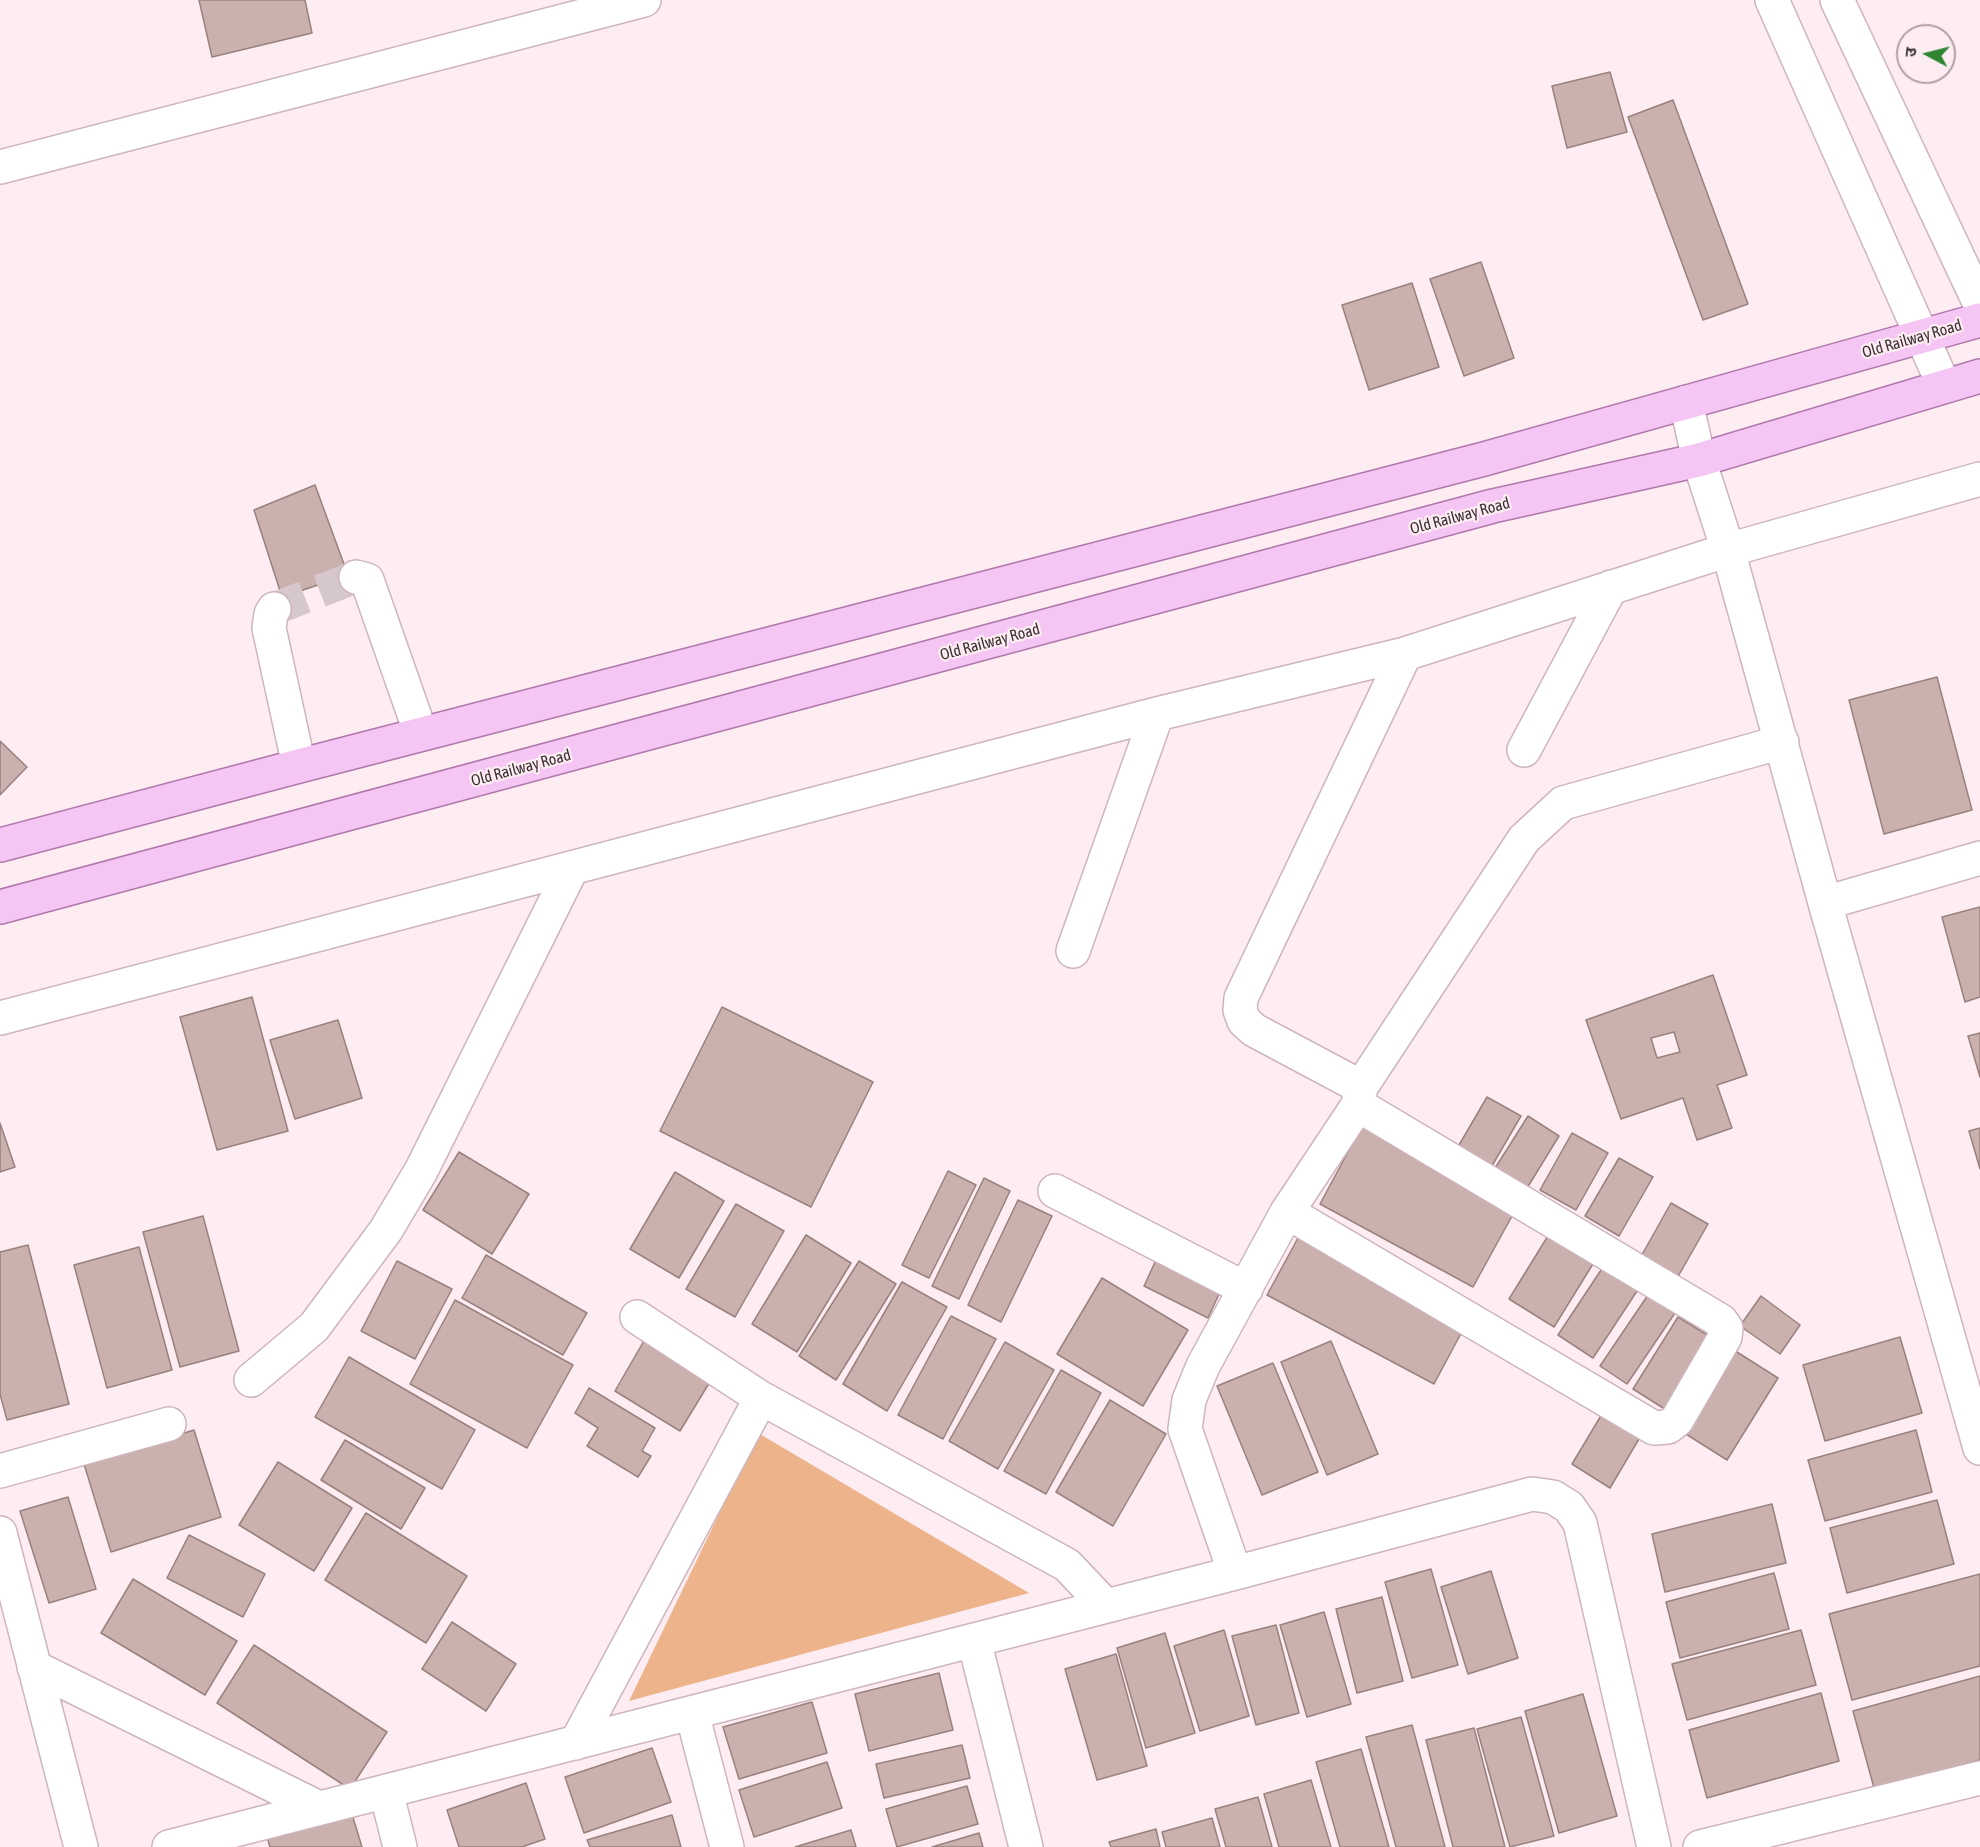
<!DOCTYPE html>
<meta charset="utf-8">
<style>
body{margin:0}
#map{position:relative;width:1980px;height:1847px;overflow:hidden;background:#fdedf2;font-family:"Asap Condensed","Noto Sans Devanagari",sans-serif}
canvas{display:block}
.north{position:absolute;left:1896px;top:24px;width:60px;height:60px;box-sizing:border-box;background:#fdedf2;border:2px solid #afa1a6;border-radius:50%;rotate:277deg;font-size:16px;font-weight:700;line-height:24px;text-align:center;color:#3a3033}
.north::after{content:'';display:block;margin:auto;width:21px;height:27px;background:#2f8432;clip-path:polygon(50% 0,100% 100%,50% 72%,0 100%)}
</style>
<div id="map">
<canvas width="1980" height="1847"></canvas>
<div class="north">उ</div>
</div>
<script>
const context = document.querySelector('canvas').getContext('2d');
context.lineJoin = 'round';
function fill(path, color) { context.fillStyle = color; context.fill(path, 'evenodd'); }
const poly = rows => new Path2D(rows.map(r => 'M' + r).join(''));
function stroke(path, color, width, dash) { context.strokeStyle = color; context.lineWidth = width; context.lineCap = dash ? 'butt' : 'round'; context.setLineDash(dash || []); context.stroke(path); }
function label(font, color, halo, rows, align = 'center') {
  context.font = font + ' "Asap Condensed",sans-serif'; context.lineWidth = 4.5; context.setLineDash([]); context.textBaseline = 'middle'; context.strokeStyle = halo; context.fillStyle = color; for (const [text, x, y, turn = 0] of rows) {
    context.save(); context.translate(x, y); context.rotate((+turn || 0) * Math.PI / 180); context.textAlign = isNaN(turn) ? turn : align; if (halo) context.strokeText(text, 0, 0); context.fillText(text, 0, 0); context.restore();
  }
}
fill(poly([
 [758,1433,1029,1593,629,1701]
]), '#edb38b');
const building = poly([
 [199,0,305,0,312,33,212,57,199,0],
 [1610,72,1627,132,1567,148,1552,86,1610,72],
 [1673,100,1748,304,1703,320,1628,117,1673,100],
 [1481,262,1514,358,1464,376,1430,279,1481,262],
 [1412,283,1439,367,1369,390,1342,305,1412,283],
 [315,485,348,575,282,597,254,510,315,485],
 [1937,677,1972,810,1884,834,1849,700,1937,677],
 [0,741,27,767,0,795,0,741],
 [1980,907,1980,997,1965,1002,1942,917,1980,907],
 [1713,975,1747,1075,1717,1085,1732,1128,1697,1140,1683,1098,1621,1119,1586,1020,1713,975],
 [1674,1032,1680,1052,1657,1058,1651,1038,1674,1032],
 [252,997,288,1131,217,1150,180,1017,252,997],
 [722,1007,873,1082,811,1207,660,1131,722,1007],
 [338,1020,362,1098,295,1119,270,1040,338,1020],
 [1980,1033,1980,1077,1968,1036,1980,1033],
 [1487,1097,1521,1116,1489,1171,1455,1152,1487,1097],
 [1528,1116,1559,1136,1524,1193,1492,1173,1528,1116],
 [0,1123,15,1167,0,1172,0,1123],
 [1363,1124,1517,1207,1473,1287,1320,1204,1363,1124],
 [1980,1128,1980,1169,1969,1131,1980,1128],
 [1572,1133,1608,1153,1576,1210,1540,1190,1572,1133],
 [459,1152,529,1194,492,1254,423,1210,459,1152],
 [1619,1158,1653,1177,1619,1236,1585,1216,1619,1158],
 [948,1171,976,1185,929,1278,902,1265,948,1171],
 [675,1172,724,1201,679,1278,630,1249,675,1172],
 [984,1178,1010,1191,959,1299,932,1286,984,1178],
 [1018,1200,1052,1216,1001,1322,968,1305,1018,1200],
 [1671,1203,1708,1224,1676,1280,1639,1260,1671,1203],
 [736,1204,784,1231,735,1317,686,1289,736,1204],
 [203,1216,239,1351,180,1367,143,1232,203,1216],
 [1551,1231,1596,1259,1554,1327,1509,1299,1551,1231],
 [806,1235,851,1263,797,1352,752,1324,806,1235],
 [1299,1236,1466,1324,1434,1384,1267,1295,1299,1236],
 [28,1245,69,1404,7,1420,0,1394,0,1252,28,1245],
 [139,1247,172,1370,107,1388,74,1265,139,1247],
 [486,1255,587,1313,563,1355,462,1298,486,1255],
 [1156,1260,1220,1292,1208,1318,1144,1286,1156,1260],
 [397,1261,452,1289,415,1359,361,1331,397,1261],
 [859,1261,896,1284,836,1380,799,1356,859,1261],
 [1607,1261,1641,1285,1593,1358,1558,1335,1607,1261],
 [1102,1278,1188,1330,1143,1406,1057,1354,1102,1278],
 [902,1282,947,1307,887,1411,843,1384,902,1282],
 [1648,1295,1675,1313,1627,1384,1600,1366,1648,1295],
 [1761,1296,1800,1325,1780,1354,1740,1326,1761,1296],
 [455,1300,573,1365,527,1448,410,1384,455,1300],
 [951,1316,996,1339,943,1439,898,1415,951,1316],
 [1678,1317,1717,1341,1671,1413,1633,1389,1678,1317],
 [1900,1337,1922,1413,1825,1441,1803,1365,1900,1337],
 [645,1339,711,1380,680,1431,615,1391,645,1339],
 [1331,1341,1378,1454,1327,1475,1281,1362,1331,1341],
 [1005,1342,1054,1370,998,1469,949,1441,1005,1342],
 [1729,1347,1778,1378,1727,1460,1678,1429,1729,1347],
 [349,1357,475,1430,442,1489,315,1417,349,1357],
 [1273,1363,1318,1472,1262,1495,1217,1386,1273,1363],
 [1061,1370,1101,1393,1046,1494,1004,1471,1061,1370],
 [589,1388,655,1428,642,1451,651,1456,638,1477,587,1446,598,1428,575,1413,589,1388],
 [1110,1400,1166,1434,1113,1526,1056,1492,1110,1400],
 [1608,1404,1646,1427,1610,1488,1572,1464,1608,1404],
 [194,1430,221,1517,111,1552,84,1464,194,1430],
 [1916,1430,1932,1492,1825,1521,1808,1460,1916,1430],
 [345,1440,425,1488,401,1529,321,1480,345,1440],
 [278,1462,352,1508,314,1571,239,1525,278,1462],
 [68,1497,96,1589,49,1603,20,1511,68,1497],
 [1937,1500,1954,1564,1847,1593,1830,1528,1937,1500],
 [1772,1504,1786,1563,1665,1592,1652,1534,1772,1504],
 [366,1513,467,1576,426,1643,325,1580,366,1513],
 [189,1535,265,1574,243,1617,167,1578,189,1535],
 [1431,1569,1458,1665,1412,1678,1385,1582,1431,1569],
 [1491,1571,1518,1658,1468,1674,1441,1587,1491,1571],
 [1774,1573,1789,1629,1680,1658,1666,1602,1774,1573],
 [1980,1574,1980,1666,1852,1700,1829,1614,1980,1574],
 [133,1579,237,1641,205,1695,101,1633,133,1579],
 [1382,1597,1403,1681,1357,1693,1336,1609,1382,1597],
 [1324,1612,1351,1704,1307,1717,1280,1625,1324,1612],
 [452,1622,516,1664,486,1711,422,1669,452,1622],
 [1276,1625,1299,1713,1256,1725,1232,1636,1276,1625],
 [1224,1630,1249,1716,1200,1731,1174,1646,1224,1630],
 [1801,1630,1816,1685,1687,1720,1672,1664,1801,1630],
 [1165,1633,1195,1733,1146,1748,1117,1648,1165,1633],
 [254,1645,387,1732,350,1789,217,1703,254,1645],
 [1116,1654,1147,1766,1097,1780,1065,1669,1116,1654],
 [939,1673,953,1730,869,1751,855,1694,939,1673],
 [1980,1676,1980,1760,1874,1788,1853,1711,1980,1676],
 [1821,1693,1839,1761,1707,1798,1689,1730,1821,1693],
 [1583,1694,1617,1816,1559,1833,1525,1711,1583,1694],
 [812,1702,827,1753,739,1779,723,1727,812,1702],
 [1521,1717,1554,1836,1510,1847,1477,1729,1521,1717],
 [1412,1725,1445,1847,1396,1847,1366,1737,1412,1725],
 [1474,1728,1505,1847,1453,1847,1426,1740,1474,1728],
 [962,1745,970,1778,884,1798,876,1764,962,1745],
 [652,1748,671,1802,584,1833,565,1777,652,1748],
 [1361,1749,1389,1847,1340,1847,1316,1762,1361,1749],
 [827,1762,842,1808,754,1837,739,1790,827,1762],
 [1311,1780,1331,1847,1279,1847,1264,1794,1311,1780],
 [526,1783,545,1839,522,1847,459,1847,447,1810,526,1783],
 [967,1786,978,1824,897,1847,886,1809,967,1786],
 [1258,1797,1272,1847,1226,1847,1215,1809,1258,1797],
 [351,1811,362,1847,270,1847,267,1837,351,1811],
 [672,1815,681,1847,590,1847,587,1840,672,1815],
 [1212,1818,1220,1847,1166,1847,1162,1832,1212,1818],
 [1156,1829,1160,1847,1111,1847,1109,1842,1156,1829],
 [851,1830,856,1847,795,1847,851,1830],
 [979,1833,983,1847,932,1847,979,1833]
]);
fill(building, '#cab1ad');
stroke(building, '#99817e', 1.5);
stroke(poly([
 [274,609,356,577]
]), '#d6c7cc', 33, [33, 16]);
const minor = poly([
 [1772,0,1944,386],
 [1837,0,1980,304],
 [0,167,644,0],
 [1686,402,1699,460,1728,550,1825,903,1980,1448],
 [356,577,367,580,421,734],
 [274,609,271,614,269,628,299,766],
 [1524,750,1611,587],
 [1825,903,1980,858],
 [1073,951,1157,714],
 [0,1018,1157,714,1405,654,1728,550,1980,479],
 [1361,1087,1254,1030,1244,1021,1240,1010,1241,998,1405,654],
 [1055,1191,1246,1289],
 [1287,1212,1654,1428,1668,1427,1677,1420,1725,1337,1726,1328,1721,1321,1358,1105],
 [637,1317,761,1398,1067,1565,1106,1606],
 [251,1380,314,1327,386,1230,421,1171,572,868],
 [0,1471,169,1424],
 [0,1533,81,1847],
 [1235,1573,1185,1429,1189,1400,1203,1366,1287,1212,1358,1105,1361,1087,1524,839,1563,803,1782,742],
 [974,1640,1026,1847],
 [34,1667,319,1808],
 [692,1713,727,1847],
 [576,1743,761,1398],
 [386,1791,400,1847],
 [169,1847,1235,1573,1532,1494,1553,1497,1569,1507,1580,1523,1654,1847],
 [1700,1847,1980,1778]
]);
const major = poly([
 [0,845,299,766,1484,459,1980,320],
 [0,907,1493,506,1699,460,1980,376]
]);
stroke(minor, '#ceb5bd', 36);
stroke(major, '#b078ab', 36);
stroke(minor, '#fff', 33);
stroke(major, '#f5c5f4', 33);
label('16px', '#3a3033', '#fdedf2', [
 ["Old Railway Road",1912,339,-16],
 ["Old Railway Road",1460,516,-15],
 ["Old Railway Road",990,642,-15],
 ["Old Railway Road",521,768,-15]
]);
</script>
